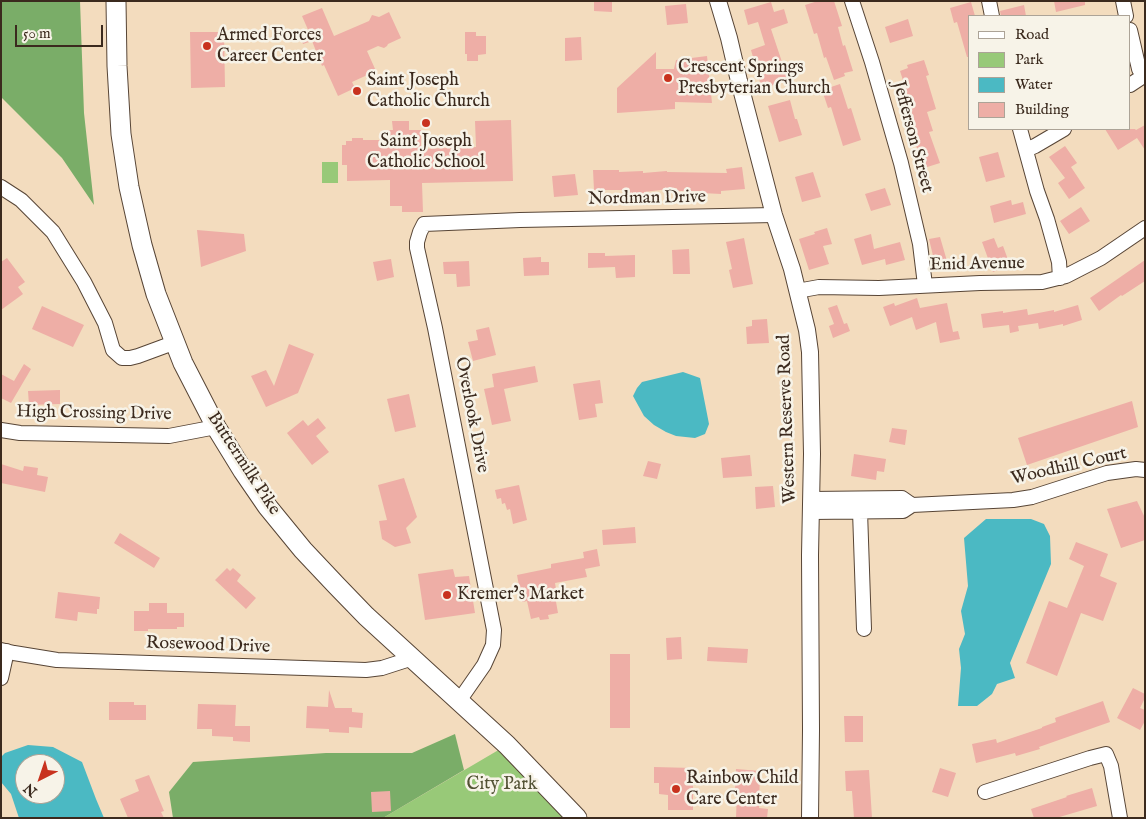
<!DOCTYPE html>
<meta charset="utf-8">
<style>
body{margin:0}
#map{position:relative;width:1146px;height:819px;overflow:hidden;background:#f3dcbe;font-family:"IM FELL English",serif}
canvas{display:block}
.frame{position:absolute;inset:0;border:2px solid #3b2a1e;pointer-events:none}
.legend{position:absolute;left:968px;top:15px;width:162px;height:115px;box-sizing:border-box;background:#f7f3e8;border:1px solid #aca397;margin:0;padding:6px 9px;list-style:none;font-size:15px;color:#3b2a1e}
.legend li{display:flex;align-items:center;gap:10px;height:25px}
.legend b{width:25px;border:1px solid #aca397}
.north{position:absolute;left:15px;top:754px;width:50px;height:50px;box-sizing:border-box;background:#f7f3e8;border:1px solid #aca397;border-radius:50%;rotate:221deg;font-size:14px;font-weight:700;line-height:20px;text-align:center;color:#3b2a1e}
.north::after{content:'';display:block;margin:auto;width:18px;height:22px;background:#c8321e;clip-path:polygon(50% 0,100% 100%,50% 72%,0 100%)}
.scale{position:absolute;left:15px;top:25px;width:88px;height:22px;box-sizing:border-box;border:2px solid #3b2a1e;border-top:0;padding-left:6px;font-size:15px;line-height:18px;white-space:nowrap;color:#3b2a1e;-webkit-text-stroke:4px #f7f3e8;paint-order:stroke}
</style>
<div id="map">
<canvas width="1146" height="819"></canvas>
<div class="frame"></div>
<ul class="legend">
<li><b style="height:6px;background:#fff"></b>Road</li>
<li><b style="height:14px;background:#98c978"></b>Park</li>
<li><b style="height:14px;background:#4bb9c3"></b>Water</li>
<li><b style="height:14px;background:#eeaea6"></b>Building</li>
</ul>
<div class="north">N</div>
<div class="scale">50 m</div>
</div>
<script>
const context = document.querySelector('canvas').getContext('2d');
context.lineJoin = 'round';
function fill(path, color) { context.fillStyle = color; context.fill(path, 'evenodd'); }
const poly = rows => new Path2D(rows.map(r => 'M' + r).join(''));
function stroke(path, color, width, dash) { context.strokeStyle = color; context.lineWidth = width; context.lineCap = dash ? 'butt' : 'round'; context.setLineDash(dash || []); context.stroke(path); }
function label(font, color, halo, rows, align = 'center') {
  context.font = font + ' "IM FELL English",serif'; context.lineWidth = 5; context.setLineDash([]); context.textBaseline = 'middle'; context.strokeStyle = halo; context.fillStyle = color; for (const [text, x, y, turn = 0] of rows) {
    context.save(); context.translate(x, y); context.rotate((+turn || 0) * Math.PI / 180); context.textAlign = isNaN(turn) ? turn : align; if (halo) context.strokeText(text, 0, 0); context.fillText(text, 0, 0); context.restore();
  }
}
fill(poly([
 [322,162,338,162,338,183,322,183],
 [507,745,577,818,383,818]
]), '#98c978');
fill(poly([
 [1,1,80,1,84,113,94,205,62,158,1,97],
 [455,734,464,770,383,818,173,818,169,792,193,762,326,753,412,753]
]), '#7aad68');
fill(poly([
 [683,372,700,378,709,424,705,434,695,438,676,436,666,432,654,425,644,416,633,396,637,388,642,382],
 [986,519,1031,519,1044,524,1050,536,1051,564,1010,663,1015,678,997,684,992,694,977,706,958,706,961,668,959,649,965,634,961,611,968,586,964,538],
 [28,745,53,747,82,762,96,799,104,818,19,818,11,794,1,782,1,757,5,753],
 [25,764,55,764,55,794,25,794]
]), '#4bb9c3');
fill(poly([
 [594,1,612,1,612,12,594,11],
 [818,1,834,1,842,26,838,27,843,46,845,45,853,71,844,73,845,76,834,80,826,57,824,58,817,33,814,34,805,5],
 [1054,1,1085,1,1085,5,1056,12],
 [771,2,774,12,784,9,788,23,771,29,788,80,762,89,751,50,765,45,758,22,748,25,744,10],
 [971,2,975,16,970,16,970,57,967,57,957,22,954,23,950,8],
 [686,4,688,23,667,25,665,6],
 [1024,5,1026,16,1001,16,1000,11],
 [322,8,334,36,369,21,372,15,379,17,389,12,401,38,388,44,387,46,384,48,378,46,367,51,376,71,352,82,355,88,338,96,324,65,322,66,312,41,303,44,300,36,309,32,302,16],
 [908,19,913,36,890,43,885,27],
 [190,32,224,32,225,87,191,88],
 [465,32,476,32,476,36,486,36,486,54,478,55,478,61,467,61,467,54,465,54],
 [581,37,582,60,565,61,565,38],
 [656,52,656,69,674,69,676,60,707,56,712,103,675,102,675,109,617,113,617,88],
 [924,60,929,75,926,76,936,109,927,112,933,131,929,132,940,163,924,168,909,125,910,125,909,121,910,121,904,101,909,99,900,71,908,68,907,65],
 [840,84,848,109,851,108,861,140,843,146,831,107,828,108,822,90],
 [790,100,795,119,797,119,802,135,779,142,768,106],
 [511,120,513,181,422,183,423,212,402,212,402,206,390,206,390,180,347,181,347,165,342,165,342,145,346,145,346,141,352,141,352,138,363,138,363,140,389,140,388,130,393,130,392,121,409,121,409,130,421,130,421,149,476,147,475,121],
 [1145,125,1145,150,1137,138,1118,150,1105,129,1135,129,1136,130],
 [1065,146,1077,163,1071,167,1085,188,1069,199,1058,183,1065,178,1049,157],
 [998,152,1005,177,986,182,979,157],
 [742,167,745,189,721,191,721,194,702,193,702,191,677,191,677,188,644,192,644,194,628,194,628,190,594,190,593,170,619,170,619,172,643,171,643,173,667,171,667,172,727,173,726,169],
 [813,172,821,197,802,202,795,177],
 [575,174,578,195,554,197,552,176],
 [885,188,891,205,871,211,865,194],
 [1011,200,1012,205,1023,202,1026,214,994,223,990,206],
 [1081,207,1090,221,1069,234,1060,221],
 [827,228,832,244,823,246,829,264,809,270,799,239,815,234,814,232],
 [197,230,244,234,246,251,201,267],
 [871,234,874,249,900,242,905,260,886,265,885,259,862,265,854,239],
 [940,237,947,261,935,264,929,239],
 [744,238,753,284,733,288,729,270,732,269,726,242],
 [994,238,998,248,1003,246,1010,265,993,272,982,242],
 [689,249,690,274,673,274,672,250],
 [588,253,605,253,605,256,635,255,635,277,616,278,615,267,588,268],
 [541,257,541,262,549,262,549,275,524,276,523,258],
 [7,258,25,282,18,287,23,294,1,310,1,262],
 [391,259,394,277,377,281,373,262],
 [1145,260,1145,281,1122,296,1121,295,1099,311,1090,298],
 [469,261,470,286,457,287,456,274,444,274,443,262],
 [917,298,920,308,947,303,953,332,958,331,960,339,940,343,936,322,916,330,912,317,890,326,883,307,894,303,895,306],
 [837,305,844,324,847,323,850,331,833,338,829,326,834,324,828,308],
 [1078,305,1082,320,1063,326,1063,324,1039,329,1038,323,1018,326,1019,331,1010,333,1009,325,983,328,981,314,1003,311,1003,313,1027,309,1028,315,1054,310,1054,312],
 [42,306,84,325,73,347,32,329],
 [767,319,769,343,747,344,746,327,752,326,752,320],
 [489,327,496,355,473,361,468,342,478,340,476,330],
 [289,344,314,354,298,393,266,407,251,376,266,370,274,386],
 [24,364,31,369,11,403,1,398,1,374,14,381],
 [535,366,538,382,504,389,511,421,492,425,484,389,494,387,492,374],
 [600,380,603,403,595,404,597,417,579,420,573,384],
 [60,390,60,404,29,405,28,391],
 [409,394,416,427,395,432,387,399],
 [1132,401,1138,427,1027,465,1018,438],
 [318,418,326,428,316,436,329,452,312,465,287,433,303,420,308,426],
 [892,428,907,430,905,445,889,442],
 [854,454,886,459,884,472,877,471,876,480,851,476],
 [750,455,752,476,723,478,721,458],
 [648,461,661,464,657,479,643,476],
 [1,464,23,471,24,466,38,468,37,475,48,477,45,492,1,483],
 [404,478,417,517,406,528,411,543,395,547,382,539,379,521,387,520,378,485],
 [519,485,527,520,513,524,510,509,507,510,505,503,502,504,501,498,497,499,495,490],
 [773,486,775,507,756,509,755,487],
 [1137,501,1145,518,1145,540,1121,548,1107,509],
 [635,527,636,543,603,545,602,530],
 [120,533,160,558,154,568,114,543],
 [1076,542,1108,554,1100,576,1117,583,1103,621,1081,613,1057,676,1026,663,1049,601,1067,608,1084,566,1069,559],
 [597,549,600,566,585,569,587,577,555,583,557,595,555,596,558,613,548,615,549,619,540,620,539,617,531,619,527,601,522,602,517,575,551,568,551,564,584,558,583,552],
 [227,568,230,571,233,568,241,575,237,581,256,598,246,609,215,580],
 [453,569,455,577,469,576,475,613,425,620,418,574],
 [58,592,100,597,99,609,97,609,97,614,78,612,77,621,55,618],
 [149,603,167,603,167,613,184,613,184,627,177,627,177,629,148,629,148,631,134,631,134,611,149,611],
 [681,637,682,659,667,660,666,638],
 [708,647,748,649,747,663,707,661],
 [610,654,630,654,630,728,610,728],
 [1133,688,1145,694,1145,698,1140,708,1145,710,1145,721,1140,730,1117,718],
 [329,690,335,708,352,708,352,712,363,713,362,728,349,727,349,733,329,732,329,729,306,728,307,706,328,707],
 [1103,701,1110,722,1039,747,1040,749,1016,756,1015,753,976,763,972,744,996,739,997,743,1042,728,1042,727,1056,722,1055,718],
 [109,702,134,702,134,705,146,705,146,720,109,720],
 [198,704,236,705,235,726,250,726,250,742,233,741,233,737,212,736,212,729,197,729],
 [844,716,863,716,863,742,845,742],
 [654,767,693,768,693,810,668,810,668,795,659,794,659,783,654,783],
 [940,768,956,773,948,797,932,792],
 [736,769,760,771,759,808,768,809,767,818,736,818,737,791,735,791],
 [869,770,872,818,854,818,852,791,846,791,845,771],
 [149,775,164,811,161,812,164,818,128,818,120,799,139,791,135,780],
 [1092,788,1097,806,1056,818,1034,818,1031,809,1067,797,1066,796],
 [390,791,391,811,372,812,371,792]
]), '#eeaea6');
const minor = poly([
 [852,1,872,62,901,163,920,244,925,285],
 [989,1,992,16],
 [1123,1,1126,16],
 [1130,30,1139,69,1143,76],
 [1130,85,1145,75],
 [1020,129,1037,191,1047,219,1059,262,1060,278],
 [1026,150,1035,146,1064,129],
 [1,187,21,200,53,232,84,282,105,323,113,350,122,358,130,358,138,356,176,342],
 [797,291,819,287,879,288,980,283,1042,282,1066,276,1101,258,1145,228],
 [1,430,20,433,169,436,216,427],
 [811,499,902,498,912,505],
 [860,511,864,629],
 [811,512,903,511,912,505,1013,500,1032,497,1107,473,1136,469,1145,470],
 [1,650,14,653,57,660,366,670,382,668,413,658],
 [1,678,7,651],
 [459,701,484,665,493,645,494,630,435,328,417,248,417,242,420,232,424,224,520,220,774,215],
 [985,792,1090,758,1106,754,1111,766,1120,818]
]);
const tertiary = poly([
 [718,1,729,38,739,81,774,215,792,269,807,330,810,352,812,454,810,555,811,730,810,818]
]);
const secondary = poly([
 [116,1,117,66,121,134,129,187,142,245,156,294,183,363,216,427,243,471,267,506,303,550,336,585,366,616,507,745,577,818]
]);
stroke(minor, '#574536', 16);
stroke(tertiary, '#574536', 18);
stroke(secondary, '#574536', 21);
stroke(minor, '#fff', 14);
stroke(tertiary, '#fff', 16);
stroke(secondary, '#fff', 19);
for (const [x, y, r, color] of [
 [207,46,5,"#c8321e"],
 [668,78,5,"#c8321e"],
 [357,91,5,"#c8321e"],
 [426,123,5,"#c8321e"],
 [447,595,5,"#c8321e"],
 [676,789,5,"#c8321e"]
]) { const dot = new Path2D(); dot.arc(x, y, r, 0, 2 * Math.PI); context.fillStyle = color; context.fill(dot); stroke(dot, '#f7f3e8', 2); }
label('18px', '#3b2a1e', '#f7f3e8', [
 ["Armed Forces",217,36],
 ["Career Center",217,57],
 ["Crescent Springs",678,68],
 ["Presbyterian Church",678,89],
 ["Saint Joseph",367,81],
 ["Catholic Church",367,102],
 ["Saint Joseph",426,142,"center"],
 ["Catholic School",426,163,"center"],
 ["Kremer’s Market",457,595],
 ["Rainbow Child",686,779],
 ["Care Center",686,800]
], 'left');
label('18px', '#3b2a1e', '#f7f3e8', [
 ["Jefferson Street",912,137,75],
 ["Nordman Drive",647,199,-1],
 ["Enid Avenue",977,265,-1],
 ["High Crossing Drive",94,414,1],
 ["Overlook Drive",471,415,79],
 ["Western Reserve Road",788,419,-92],
 ["Buttermilk Pike",243,464,57],
 ["Woodhill Court",1069,467,-13],
 ["Rosewood Drive",208,646,2]
]);
label('18px', '#525234', '#f7f3e8', [
 ["City Park",502,785]
]);
</script>
